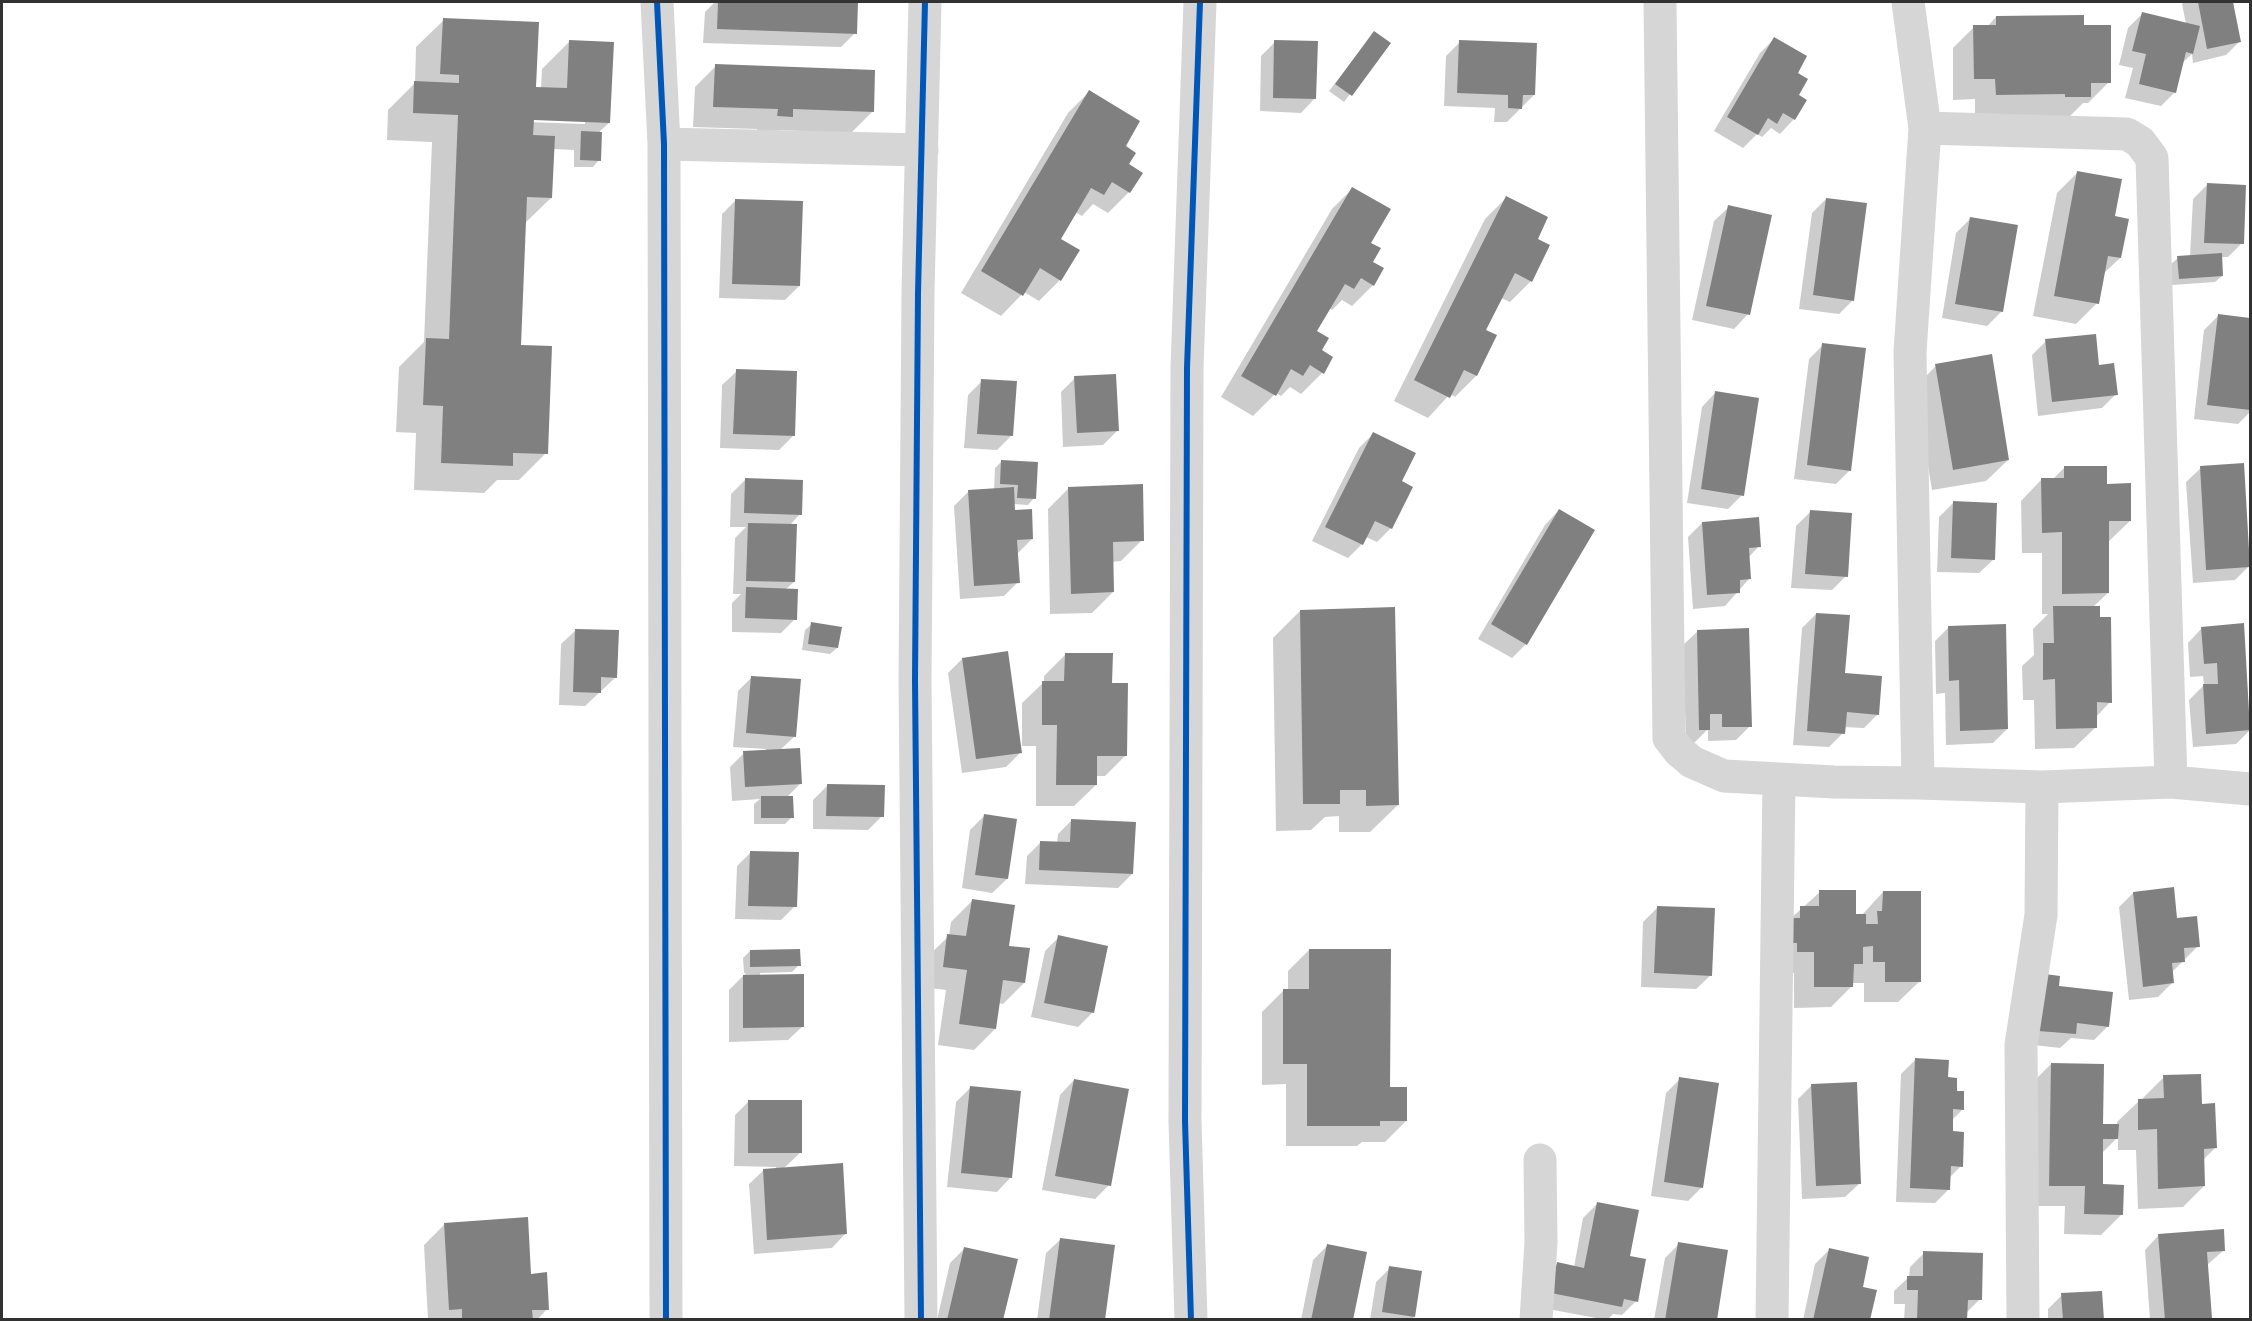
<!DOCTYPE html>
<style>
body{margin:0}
#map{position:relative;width:2252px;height:1321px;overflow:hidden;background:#fff;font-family:Signika,sans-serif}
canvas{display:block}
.frame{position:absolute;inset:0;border:3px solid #323232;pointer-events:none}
</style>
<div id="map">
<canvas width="2252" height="1321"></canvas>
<div class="frame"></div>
</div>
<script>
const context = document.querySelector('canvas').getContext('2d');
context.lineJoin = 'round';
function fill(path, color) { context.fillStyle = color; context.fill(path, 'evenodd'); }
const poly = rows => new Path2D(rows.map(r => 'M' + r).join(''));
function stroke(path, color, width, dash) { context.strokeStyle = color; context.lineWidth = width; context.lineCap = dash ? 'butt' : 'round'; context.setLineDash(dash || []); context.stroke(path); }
fill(poly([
 [715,2,857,3,855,33,841,47,703,43,705,12],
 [2184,2,2232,2,2240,41,2226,55,2193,63,2192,54,2181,64,2175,92,2161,106,2125,98,2133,68,2119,65,2128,28,2142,14,2186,24,2182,4],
 [1996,17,2083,26,2109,82,2088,103,2083,103,2068,118,2045,118,2045,115,1975,116,1975,99,1953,100,1953,48,1974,27,1987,27],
 [444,20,534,89,541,89,542,69,569,42,609,123,600,131,599,160,593,167,574,167,574,150,553,149,551,198,524,224,519,347,546,453,519,480,497,480,484,493,414,490,416,433,396,432,399,367,424,342,432,142,387,140,388,110,415,83,416,47],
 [527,119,585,121,585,124,527,122],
 [1374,33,1389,43,1344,102,1329,91],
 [1774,39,1796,74,1797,95,1805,100,1794,119,1780,134,1771,128,1762,137,1757,134,1743,148,1714,131,1760,53],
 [1275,42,1315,98,1301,113,1260,111,1261,56],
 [1460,42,1534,95,1507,122,1494,122,1495,108,1444,106,1446,56],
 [716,66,872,112,851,133,778,130,770,137,757,137,757,129,693,127,695,87],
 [1089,92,1123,147,1129,192,1108,213,1093,204,1082,216,1075,212,1059,239,1060,280,1039,301,1024,292,1001,316,961,293,1068,113],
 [2078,172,2113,218,2120,258,2102,275,2097,303,2076,324,2033,316,2057,193],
 [2207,185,2242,243,2228,257,2221,257,2222,276,2215,282,2172,285,2171,264,2178,258,2190,257,2193,199],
 [1353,188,1369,243,1373,285,1352,306,1342,300,1332,310,1329,308,1315,331,1322,373,1301,394,1290,387,1281,396,1276,393,1253,416,1221,397,1332,209],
 [1506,198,1536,240,1531,281,1510,302,1501,298,1484,331,1495,336,1476,376,1455,397,1450,394,1428,418,1394,401,1485,219],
 [1826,199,1853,300,1839,314,1799,309,1812,213],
 [736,200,799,286,785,300,719,298,722,214],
 [1729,207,1748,314,1734,329,1692,320,1714,221],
 [1970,219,2001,312,1987,326,1942,318,1956,233],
 [2218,316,2250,319,2250,412,2238,424,2194,419,2204,330],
 [2046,341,2098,367,2116,394,2102,408,2038,416,2032,355],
 [1823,345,1850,470,1836,484,1794,479,1809,359],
 [1936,366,2008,460,1986,481,1932,490,1915,387],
 [737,371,793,436,779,450,720,448,722,385],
 [1075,378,1117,431,1103,445,1063,447,1061,392],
 [982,381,1011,436,997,450,964,448,968,395],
 [1716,392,1742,495,1728,509,1687,503,1702,407],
 [1373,434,1391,528,1377,542,1366,537,1362,544,1348,558,1312,541,1359,448],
 [1001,462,1034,498,1028,505,1013,504,1013,511,1032,539,1018,553,1018,582,1004,596,960,599,954,506,968,492,994,490,995,468],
 [2064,468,2106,485,2130,521,2108,542,2108,593,2093,607,2110,702,2096,717,2096,727,2074,748,2035,749,2034,700,2023,700,2022,666,2034,655,2033,629,2048,614,2042,614,2042,553,2022,553,2021,501,2042,479,2053,479],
 [2201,468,2249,566,2235,580,2193,583,2186,482],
 [745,480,800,514,789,526,794,582,785,590,795,619,781,633,732,632,732,603,741,594,733,594,735,538,746,527,730,527,731,494],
 [1069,488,1142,540,1121,561,1112,562,1113,592,1092,613,1050,614,1048,509],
 [1953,503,1994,559,1979,573,1937,572,1939,517],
 [1559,510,1526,644,1512,658,1478,639,1545,525],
 [1810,512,1846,576,1832,590,1791,588,1796,526],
 [1702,523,1759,546,1748,558,1749,579,1725,606,1693,609,1688,537],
 [1300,611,1398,805,1370,832,1339,832,1339,816,1325,817,1311,830,1276,831,1273,638],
 [1816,614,1844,674,1878,714,1864,728,1844,727,1843,733,1829,747,1793,745,1802,628],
 [812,624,837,648,830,654,802,650,805,630],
 [2243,625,2250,730,2236,744,2193,747,2189,700,2204,685,2203,676,2190,677,2188,643,2202,628],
 [1949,627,2007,729,1993,743,1946,745,1945,693,1936,694,1935,641],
 [576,630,616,677,585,706,559,705,561,644],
 [1698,631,1750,726,1736,740,1708,741,1708,729,1694,743,1686,743,1683,645],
 [1065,655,1111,684,1126,755,1105,776,1096,776,1096,785,1074,806,1036,806,1036,746,1022,746,1022,703,1044,682,1044,676],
 [962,659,1020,753,1006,767,962,773,948,673],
 [752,677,795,736,780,750,801,783,787,797,792,817,785,824,754,824,754,804,760,799,732,801,730,767,744,753,766,751,766,749,733,747,738,691],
 [827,786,882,816,868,830,813,829,813,800],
 [984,816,1007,879,992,893,962,888,970,830],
 [1072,820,1132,874,1118,888,1025,884,1027,856,1041,842,1057,843,1058,834],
 [751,852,795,906,781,920,735,919,737,866],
 [1820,892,1854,915,1862,915,1883,892,1920,981,1898,1002,1864,1002,1864,983,1852,983,1852,986,1831,1007,1794,1008,1794,973,1776,973,1789,920],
 [2133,893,2176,920,2198,946,2171,973,2172,983,2158,997,2129,1000,2119,907],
 [972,901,1007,947,1024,983,1003,1004,998,1003,995,1029,974,1050,938,1045,946,990,922,987,927,957,949,936,951,922],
 [1657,908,1711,975,1696,989,1641,987,1643,922],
 [1059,937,1093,1012,1078,1027,1031,1017,1045,951],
 [1309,950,1406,1121,1385,1142,1362,1142,1357,1146,1286,1146,1286,1084,1262,1085,1262,1012,1283,991,1288,991,1288,971],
 [750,951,799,965,792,972,760,973,760,976,803,1026,788,1040,729,1042,729,990,746,973,744,973,743,958],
 [2057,987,2108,1026,2094,1040,2071,1038,2060,1048,2025,1044],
 [1915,1060,1947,1078,1962,1110,1952,1120,1951,1133,1961,1166,1949,1178,1949,1189,1935,1203,1896,1202,1901,1074],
 [2051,1064,2102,1125,2117,1126,2117,1122,2139,1101,2143,1101,2143,1098,2164,1077,2201,1105,2215,1148,2203,1160,2204,1186,2183,1207,2138,1209,2136,1150,2118,1150,2118,1137,2102,1153,2101,1186,2122,1214,2101,1235,2064,1234,2065,1206,2029,1206,2030,1085],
 [1680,1079,1702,1187,1688,1201,1651,1196,1666,1093],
 [1074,1080,1109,1185,1095,1199,1042,1190,1060,1095],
 [1812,1085,1860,1183,1845,1197,1802,1199,1798,1099],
 [970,1088,1011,1177,997,1192,947,1187,956,1102],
 [749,1101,800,1153,784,1168,846,1233,832,1248,754,1254,749,1184,764,1170,776,1169,776,1167,734,1166,735,1115],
 [1597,1204,1629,1257,1636,1301,1622,1315,1613,1314,1607,1320,1537,1307,1543,1278,1557,1264,1574,1267,1583,1218],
 [445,1224,530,1275,547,1309,537,1320,428,1320,424,1245],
 [2159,1235,2224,1250,2207,1265,2211,1318,2209,1320,2150,1320,2145,1250],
 [1061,1239,1103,1320,1037,1320,1046,1253],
 [1679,1244,1715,1320,1654,1320,1665,1258],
 [1327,1246,1351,1320,1301,1320,1313,1260],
 [965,1248,1001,1320,937,1320,950,1263],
 [1829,1250,1861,1288,1869,1320,1803,1320,1815,1264],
 [1924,1253,1980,1299,1966,1313,1966,1320,1904,1320,1905,1304,1894,1304,1894,1291,1909,1277,1910,1267],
 [1390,1268,1414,1317,1411,1320,1370,1320,1376,1282],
 [2062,1295,2102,1320,2048,1320,2048,1309]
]), '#0003');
fill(poly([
 [718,2,858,2,857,34,717,29],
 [2198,2,2233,2,2241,42,2207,49],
 [2142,12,2200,26,2193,54,2186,52,2176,93,2139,84,2146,54,2132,51],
 [2084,15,2084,25,2111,25,2111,83,2091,83,2091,97,2065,97,2065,94,1996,95,1995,79,1974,79,1973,25,1996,25,1996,16],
 [443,18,539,22,536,87,567,88,569,40,614,42,610,123,534,120,533,135,555,136,552,198,527,197,521,345,552,346,548,454,513,453,513,466,441,463,443,406,423,405,426,338,449,339,458,115,413,113,414,81,459,83,459,75,440,74],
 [1374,31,1391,43,1352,96,1335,84],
 [1774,37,1807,56,1798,73,1808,79,1799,95,1807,100,1795,120,1783,113,1777,124,1768,118,1758,135,1727,117],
 [1274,40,1318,41,1316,99,1273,98],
 [1459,40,1537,43,1535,95,1523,95,1522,109,1508,108,1508,95,1457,93],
 [715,64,875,70,874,112,793,109,793,117,777,116,778,109,713,107],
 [1089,90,1140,121,1126,146,1136,153,1129,164,1143,173,1130,193,1112,182,1104,195,1091,188,1061,239,1080,250,1061,281,1040,268,1023,296,981,271],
 [581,131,602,132,601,161,580,160],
 [2077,171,2122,179,2115,216,2129,219,2121,258,2108,256,2099,304,2054,296],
 [2207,183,2246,185,2244,244,2204,243],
 [1352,187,1391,209,1371,243,1381,248,1373,262,1384,268,1374,286,1361,278,1354,289,1345,284,1317,331,1329,338,1322,350,1333,357,1324,374,1310,365,1303,376,1291,369,1276,396,1241,376],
 [1506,196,1548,217,1538,239,1550,245,1532,282,1515,273,1486,330,1497,335,1477,376,1464,370,1450,398,1414,380],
 [1826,198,1867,203,1854,301,1813,295],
 [735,199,803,201,800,286,732,284],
 [1728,205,1772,215,1750,315,1706,306],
 [1970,217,2018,225,2003,312,1955,304],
 [2222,253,2223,276,2179,279,2177,256],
 [2218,314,2250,318,2250,410,2207,405],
 [2096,334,2099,365,2114,363,2118,395,2052,402,2045,339],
 [1822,343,1866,348,1851,471,1807,465],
 [1992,354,2009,460,1953,470,1935,364],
 [736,369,797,371,795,436,733,434],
 [1116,374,1119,431,1077,433,1074,376],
 [981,379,1017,381,1013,436,977,434],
 [1715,391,1759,398,1744,496,1701,489],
 [1373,432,1416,453,1402,481,1413,487,1392,529,1375,521,1363,545,1325,527],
 [1001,460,1038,462,1036,499,1017,498,1018,485,1000,484],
 [2244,463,2250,567,2206,570,2200,466],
 [2064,466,2107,466,2107,484,2131,483,2131,521,2109,521,2109,593,2062,594,2062,532,2042,533,2041,478,2064,478],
 [745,478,803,480,802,515,744,513],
 [1143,484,1144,541,1113,542,1114,592,1071,594,1068,487],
 [1014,487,1015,510,1032,509,1033,539,1017,540,1020,583,974,586,968,490],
 [1953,501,1997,503,1995,560,1951,558],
 [1559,509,1595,530,1527,645,1491,624],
 [1810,510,1852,513,1848,577,1805,574],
 [1759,517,1761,547,1749,548,1751,579,1740,580,1740,593,1707,595,1702,522],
 [748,523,797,524,795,582,746,581],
 [746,587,798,589,797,620,745,618],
 [2053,606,2100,606,2100,617,2111,617,2112,703,2097,702,2097,728,2056,729,2055,679,2043,680,2043,643,2054,643],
 [1395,607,1399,805,1366,806,1366,790,1340,790,1340,804,1303,804,1300,610],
 [1816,613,1850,615,1845,673,1882,676,1879,715,1847,712,1845,734,1807,731],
 [811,622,842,627,838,648,808,644],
 [2244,623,2250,730,2206,734,2203,684,2218,684,2217,663,2204,664,2201,627],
 [2006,624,2008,729,1960,731,1959,680,1949,681,1948,626],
 [1749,628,1752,727,1722,727,1722,714,1710,714,1710,730,1699,730,1697,630],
 [575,629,619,630,617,678,601,677,601,693,573,692],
 [1008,651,1022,753,976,759,962,658],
 [1065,653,1113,653,1112,683,1128,683,1127,756,1097,756,1097,785,1056,785,1057,725,1042,725,1042,681,1064,681],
 [751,676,801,679,796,737,746,733],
 [800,748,802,784,745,787,743,751],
 [827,784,885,785,884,817,826,816],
 [761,796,793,796,794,818,761,818],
 [984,814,1017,819,1008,879,975,875],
 [1071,819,1136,822,1133,874,1039,870,1040,841,1070,842],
 [750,851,799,852,797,907,748,906],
 [2174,887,2177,918,2197,916,2200,947,2184,948,2185,962,2172,963,2174,983,2143,987,2133,892],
 [1819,890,1856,890,1856,914,1866,914,1866,924,1878,924,1877,911,1882,911,1883,891,1921,891,1921,982,1885,982,1885,962,1873,962,1873,946,1863,947,1863,964,1854,964,1853,987,1814,987,1814,952,1797,952,1797,943,1784,943,1784,918,1800,918,1800,906,1819,906],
 [972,899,1015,905,1009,946,1030,948,1025,983,1003,980,996,1029,959,1024,967,970,943,967,947,934,966,936],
 [1657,906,1715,908,1712,976,1654,973],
 [1058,935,1108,946,1094,1013,1044,1003],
 [800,949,801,966,750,967,750,950],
 [1309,949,1391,949,1390,1087,1407,1087,1407,1121,1380,1121,1380,1126,1307,1126,1307,1064,1283,1064,1283,989,1309,989],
 [804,974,804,1027,743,1028,743,975],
 [2045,974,2060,976,2059,986,2113,992,2109,1027,2077,1023,2076,1034,2038,1031],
 [1915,1058,1949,1060,1948,1077,1957,1078,1957,1091,1964,1091,1964,1110,1953,1109,1953,1131,1964,1132,1963,1167,1951,1166,1950,1190,1910,1188],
 [2051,1063,2104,1064,2103,1124,2119,1124,2118,1139,2103,1139,2103,1184,2124,1185,2123,1215,2084,1214,2085,1186,2049,1186],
 [2201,1074,2202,1104,2215,1103,2217,1148,2204,1149,2205,1186,2158,1189,2157,1129,2138,1130,2138,1099,2164,1098,2163,1075],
 [1679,1077,1719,1083,1703,1188,1664,1182],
 [1074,1079,1129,1089,1111,1186,1055,1176],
 [1857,1082,1861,1184,1816,1186,1811,1084],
 [970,1086,1021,1091,1012,1178,961,1173],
 [748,1100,802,1100,802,1153,748,1153],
 [843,1163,847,1234,767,1240,763,1169],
 [1597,1202,1639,1210,1630,1256,1646,1259,1638,1302,1624,1299,1622,1307,1551,1293,1557,1262,1584,1268],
 [528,1217,531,1274,547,1272,549,1310,532,1310,533,1320,462,1320,462,1309,449,1310,444,1223],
 [2224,1229,2225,1251,2207,1252,2212,1318,2165,1320,2158,1234],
 [1060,1238,1115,1245,1105,1320,1049,1320],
 [1678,1242,1728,1250,1717,1320,1665,1320],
 [1327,1244,1367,1252,1353,1320,1311,1320],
 [964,1247,1018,1259,1003,1320,947,1320],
 [1829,1248,1869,1257,1863,1287,1877,1290,1870,1320,1813,1320],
 [1923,1251,1983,1253,1982,1300,1968,1300,1967,1320,1917,1320,1918,1290,1907,1290,1907,1276,1923,1276],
 [1389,1266,1422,1271,1415,1317,1382,1312],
 [2102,1291,2104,1320,2063,1320,2061,1293]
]), '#808080');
stroke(poly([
 [657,2,664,144,666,1320],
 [1660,2,1669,738,1679,751,1692,762,1724,776,1834,782,1918,783],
 [1908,2,1925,128,1910,352,1918,783,2042,787,2171,782,2250,789],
 [1925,128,2127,134,2140,142,2152,158,2171,782],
 [664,144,922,150],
 [921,1320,915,680,918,293,925,2],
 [1191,1320,1185,1121,1187,368,1200,2],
 [1536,1320,1541,1242,1540,1160],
 [1772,1320,1779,779],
 [2023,1320,2021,1045,2041,915,2042,787]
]), '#d6d6d6', 33);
stroke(poly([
 [657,2,664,144,666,1320],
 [921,1320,915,680,918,293,925,2],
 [1191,1320,1185,1121,1187,368,1200,2]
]), '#0057b8', 6);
</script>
